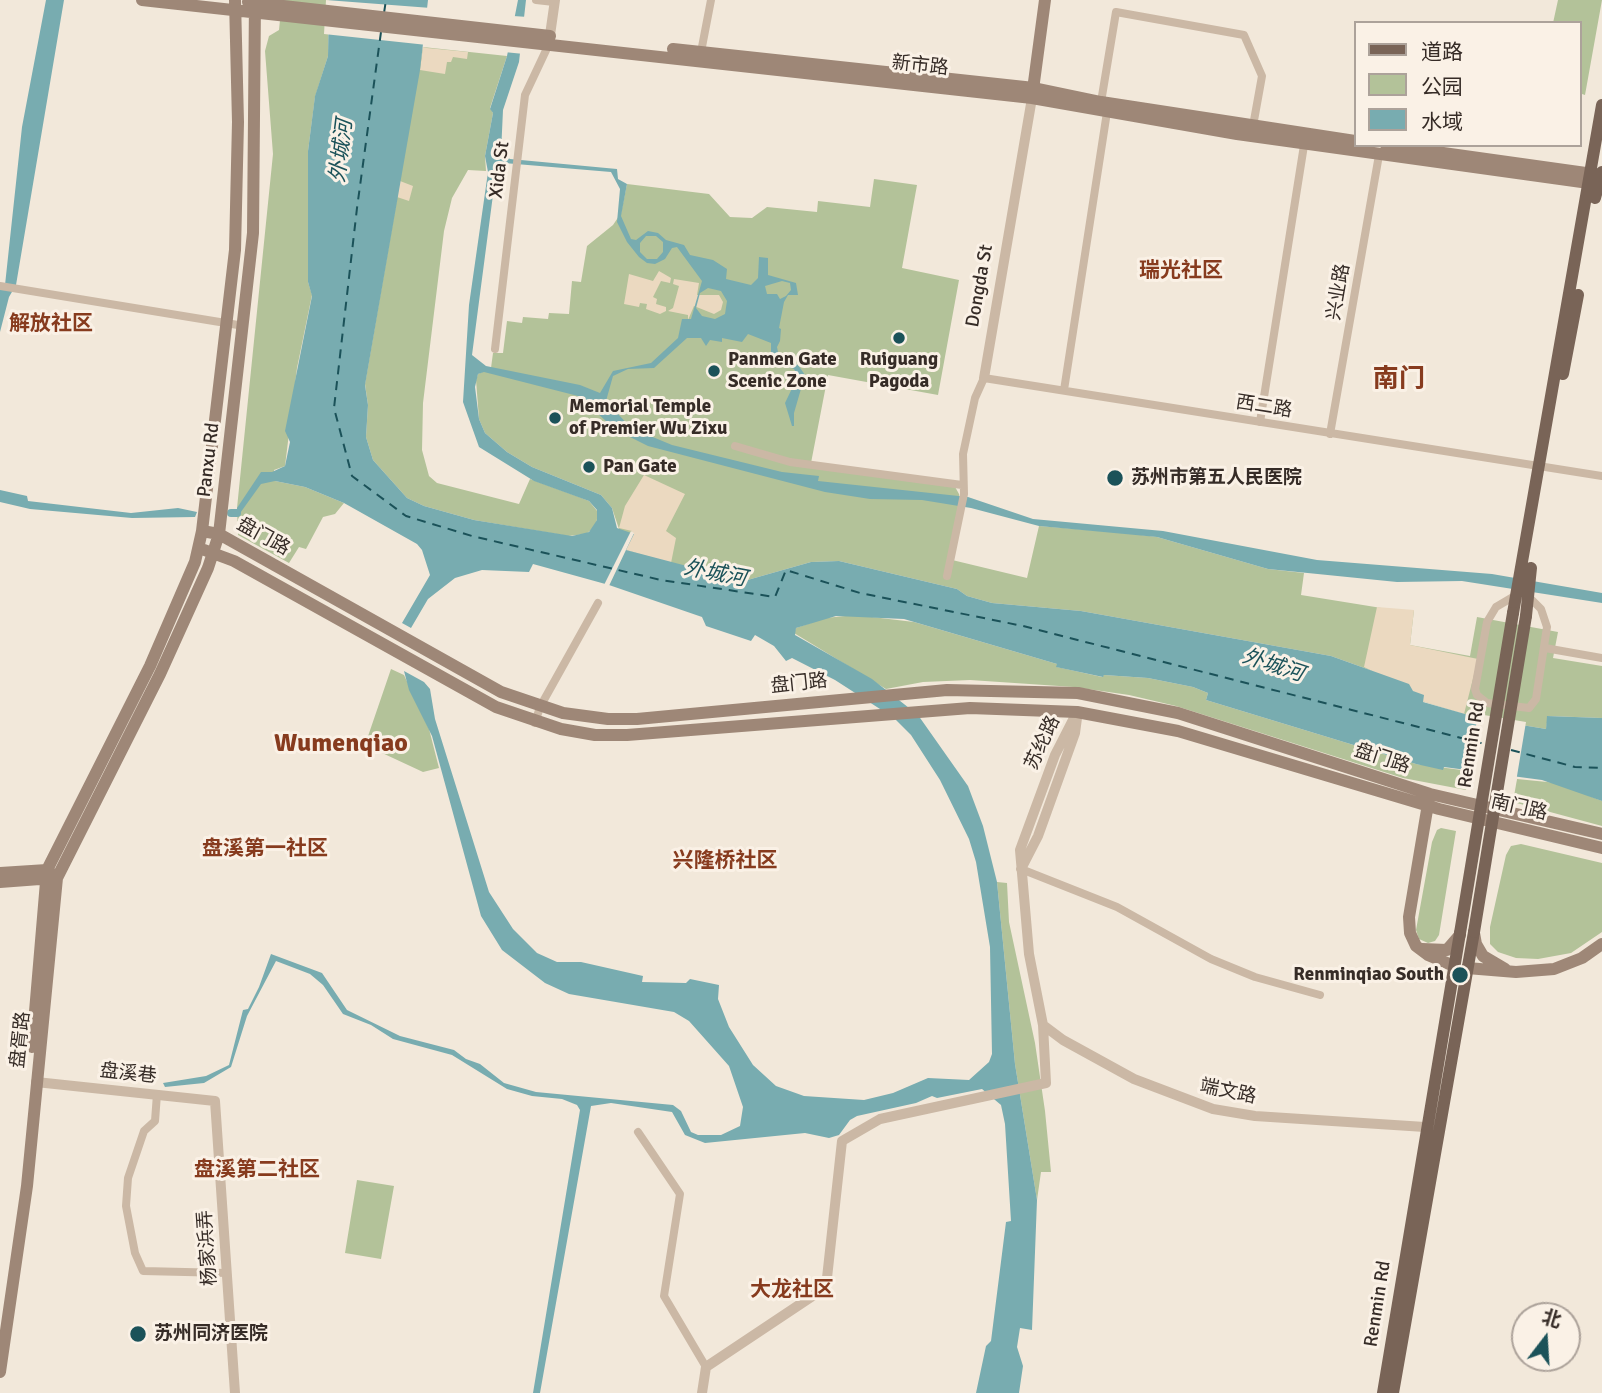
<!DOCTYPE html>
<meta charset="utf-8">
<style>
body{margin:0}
#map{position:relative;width:1602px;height:1393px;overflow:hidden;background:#f2e8da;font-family:Signika,"Noto Sans SC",sans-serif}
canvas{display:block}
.legend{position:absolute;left:1354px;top:21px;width:228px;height:126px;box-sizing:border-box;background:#faf1e6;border:2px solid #aca29a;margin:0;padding:9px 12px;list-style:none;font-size:21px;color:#362c27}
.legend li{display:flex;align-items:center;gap:14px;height:35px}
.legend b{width:35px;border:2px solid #aca29a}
.north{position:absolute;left:1511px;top:1302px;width:70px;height:70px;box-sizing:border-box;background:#faf1e6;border:2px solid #aca29a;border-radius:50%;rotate:17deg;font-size:19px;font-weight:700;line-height:28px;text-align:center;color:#362c27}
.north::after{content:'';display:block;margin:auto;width:24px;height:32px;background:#1b5259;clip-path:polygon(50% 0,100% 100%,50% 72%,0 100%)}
</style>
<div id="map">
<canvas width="1602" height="1393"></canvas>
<ul class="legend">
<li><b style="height:9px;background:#796457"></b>道路</li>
<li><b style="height:19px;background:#b3c299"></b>公园</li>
<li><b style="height:19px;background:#78acb0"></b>水域</li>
</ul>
<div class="north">北</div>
</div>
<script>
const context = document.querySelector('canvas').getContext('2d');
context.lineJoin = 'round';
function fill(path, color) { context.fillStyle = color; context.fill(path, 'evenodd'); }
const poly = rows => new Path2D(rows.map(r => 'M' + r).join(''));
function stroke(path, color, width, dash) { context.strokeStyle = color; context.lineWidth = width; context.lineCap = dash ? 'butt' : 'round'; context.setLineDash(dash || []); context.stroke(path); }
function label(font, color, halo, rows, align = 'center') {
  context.font = font + ' Signika,"Noto Sans SC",sans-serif'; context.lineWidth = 6; context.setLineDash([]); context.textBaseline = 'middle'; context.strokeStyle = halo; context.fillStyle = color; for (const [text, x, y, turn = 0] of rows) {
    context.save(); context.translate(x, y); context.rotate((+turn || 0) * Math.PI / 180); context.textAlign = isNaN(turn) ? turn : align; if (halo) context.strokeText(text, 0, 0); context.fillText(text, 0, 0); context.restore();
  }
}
fill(poly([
 [282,0,329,0,328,56,315,97,308,151,308,282,312,295,297,368,285,466,274,470,275,481,305,487,344,503,335,514,323,517,306,549,299,547,289,563,238,535,237,508,273,154,265,51,269,36,279,30],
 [1558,0,1602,0,1585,95,1579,93,1579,23,1553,23],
 [423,47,507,56,490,108,493,113,485,156,486,171,468,170,452,198,444,231,423,403,422,450,429,476,437,483,519,504,530,479,579,497,589,501,598,512,596,526,586,534,568,536,474,520,424,506,407,498,373,460,366,437,368,405,365,384],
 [874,179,917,185,902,268,959,280,938,395,828,375,811,463,954,485,959,494,959,504,948,559,1027,578,1039,526,1126,533,1157,537,1268,569,1304,573,1301,595,1400,611,1414,610,1410,645,1470,656,1477,617,1558,632,1553,658,1602,666,1602,718,1548,716,1546,729,1479,718,1422,701,1409,684,1331,656,1081,611,992,603,967,596,957,589,839,561,811,562,744,581,671,563,626,550,612,508,601,495,532,467,507,452,485,433,479,419,476,380,478,374,491,368,493,353,503,353,507,321,522,323,523,317,548,319,549,313,569,314,572,281,581,282,587,246,613,225,621,213,627,184,709,194,730,217,752,218,767,207,817,212,818,201,870,207],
 [855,615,914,622,1057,664,1057,667,1102,677,1104,675,1148,678,1193,687,1208,693,1206,700,1416,764,1469,771,1466,790,1403,778,1176,706,1129,695,1074,687,970,680,923,682,886,689,794,633,796,628,825,618],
 [391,669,404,675,429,729,439,768,423,772,365,745],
 [1517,779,1557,783,1602,801,1602,826,1513,802],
 [1441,828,1456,831,1439,935,1435,941,1428,943,1419,939,1416,930,1432,842,1437,830],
 [1521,844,1602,863,1602,932,1571,953,1538,959,1516,958,1498,952,1490,944,1490,927,1506,855,1511,846],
 [997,882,1007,883,1009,922,1035,1043,1045,1111,1051,1172,1041,1172,1037,1200,1015,1064],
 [357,1180,394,1186,381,1259,345,1253]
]), '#b3c299');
fill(poly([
 [423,47,427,48,468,52,467,59,453,57,451,62,447,62,445,74,420,70],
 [400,181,413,186,409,201,397,197],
 [659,271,671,278,670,283,661,281,653,297,657,299,656,304,666,307,666,311,660,314,646,309,647,304,640,303,639,307,624,304,629,274,653,281],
 [674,279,699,283,697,295,719,295,723,302,721,310,714,314,694,306,688,320,688,315,668,311,673,308,679,286,673,284],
 [644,475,685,494,666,531,676,538,671,563,626,550,632,531,619,528,625,506],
 [1377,607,1414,610,1410,645,1478,659,1464,714,1422,701,1413,691,1364,667]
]), '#ebd9c0');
fill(poly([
 [46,0,64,0,16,285,9,297,0,332,0,289,5,285,22,127],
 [329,0,428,0,420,70,365,385,368,405,366,437,373,460,407,498,424,506,474,520,572,536,589,532,597,520,597,510,589,501,534,481,479,447,463,402,469,305,488,172,485,156,493,113,490,109,507,56,518,0,526,0,519,62,503,110,501,153,510,159,617,169,618,179,627,184,621,216,631,239,636,240,648,231,658,233,666,240,684,245,690,255,713,260,727,269,726,279,751,285,758,278,759,257,768,258,768,275,796,283,798,295,788,295,784,302,779,328,781,329,780,341,777,347,779,357,798,365,805,375,794,413,794,426,792,426,785,403,798,376,794,369,776,362,771,353,771,343,748,334,742,342,722,338,722,342,710,340,706,346,701,338,687,338,654,368,628,369,613,376,606,401,631,428,672,445,782,472,819,476,818,481,968,497,1033,519,1163,531,1317,560,1492,574,1602,593,1602,603,1462,581,1397,582,1268,569,1157,537,1039,526,971,508,922,500,870,499,825,492,648,446,616,430,578,396,484,372,478,374,475,387,479,419,485,433,507,452,532,467,601,495,612,508,617,528,634,534,626,550,744,581,811,562,839,561,957,589,967,596,992,603,1081,611,1331,656,1409,684,1413,691,1424,695,1423,702,1479,718,1546,729,1547,716,1602,718,1602,801,1542,780,1444,767,1443,770,1416,764,1206,700,1208,693,1193,687,1148,678,1104,675,1103,677,1056,667,1057,664,904,619,836,616,796,628,795,635,872,679,918,715,968,786,983,826,997,882,1015,1064,1037,1200,1032,1330,1020,1328,1017,1347,1023,1366,1019,1393,976,1393,986,1346,991,1341,1006,1222,1011,1221,1005,1124,1001,1105,982,1089,937,1098,932,1096,916,1103,857,1116,850,1120,839,1135,829,1138,805,1133,705,1143,685,1135,672,1112,611,1103,591,1106,540,1393,533,1393,580,1110,577,1105,562,1099,532,1096,507,1089,452,1055,393,1039,371,1025,343,1014,323,985,310,974,276,961,247,1016,231,1067,204,1083,165,1087,163,1083,206,1076,229,1065,243,1010,248,1009,259,987,271,954,322,973,347,1010,400,1036,454,1050,466,1059,480,1064,504,1083,536,1092,673,1105,681,1111,691,1132,698,1135,721,1135,740,1126,743,1107,729,1066,689,1021,674,1012,569,994,545,983,502,950,481,916,432,736,409,690,404,671,424,682,430,689,435,719,489,892,513,929,537,953,557,962,581,962,643,976,642,982,686,983,690,979,719,985,718,999,729,1027,753,1065,776,1086,804,1096,864,1100,893,1093,928,1078,969,1080,989,1062,992,1054,990,947,976,862,969,839,940,780,911,735,894,718,835,680,792,658,786,661,774,646,755,635,751,641,706,626,702,617,609,585,533,564,529,572,482,570,455,578,428,599,411,628,402,623,430,575,422,550,417,544,344,503,305,487,275,481,261,484,238,516,237,508,261,472,272,472,285,466,290,442,285,431,312,296,308,282,308,151,315,96,328,56],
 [504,163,611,172,620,189,617,222,627,242,639,257,647,263,655,264,665,259,672,248,677,247,702,281,691,319,682,319,678,338,651,363,613,371,600,393,580,385,486,366,472,355,496,172],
 [646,236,656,236,663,242,663,252,657,259,647,259,640,252,640,243],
 [782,281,790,283,791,290,786,296,780,299,777,294,767,294,765,286],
 [708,288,721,291,727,301,725,314,715,319,702,316,696,308,700,293],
 [0,490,27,496,28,501,131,513,178,508,197,512,195,517,132,518,30,509,0,502]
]), '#78acb0');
fill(poly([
 [326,0,431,8,427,45,324,34],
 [513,16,528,17,524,54,504,52],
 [631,531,634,533,608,588,603,587],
 [1478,714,1526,722,1516,782,1468,774]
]), '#f2e8da');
stroke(poly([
 [231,513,237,513]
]), '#78acb0', 8);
stroke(poly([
 [384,13,386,0],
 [381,32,357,208,334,408,352,476,406,516,472,536,661,580,775,597,786,570,860,593,1023,626,1485,744],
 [1511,750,1575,767,1602,768]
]), '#1b5259', 2, [9, 7]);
stroke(poly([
 [536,0,554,2],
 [701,52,711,0],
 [1101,102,1116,12,1244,35,1262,76,1253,126],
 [0,286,244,326],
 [495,349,525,95,549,44],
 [1064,390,1107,112],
 [1260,422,1305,139],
 [1330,434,1379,155],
 [735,446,790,462,962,485],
 [947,576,964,494,963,454,975,398,984,378,1602,476],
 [1518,594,1496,607,1487,622,1475,689,1477,695,1487,703,1529,708,1536,699,1547,627,1541,609,1528,596],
 [1545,648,1602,658],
 [535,723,540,707,598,603],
 [1021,869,1117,907,1211,959,1255,977,1320,995],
 [157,1094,155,1121,144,1131,128,1178,126,1206,135,1253,143,1271,227,1273],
 [638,1132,680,1194,664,1296,706,1367]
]), '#cbb8a5', 8);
stroke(poly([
 [549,42,555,0],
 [984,378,1032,98],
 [1021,869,1038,836,1075,733,1077,718],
 [1043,1025,1063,1040,1134,1079,1213,1109,1255,1116,1425,1127],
 [36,1082,215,1101,235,1393],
 [702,1393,706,1367,826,1287,842,1141,880,1119,1046,1083,1043,1025,1029,954,1020,850,1055,755,1077,712]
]), '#cbb8a5', 10);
stroke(poly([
 [142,0,1032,98,1237,134,1596,184],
 [248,2,550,36],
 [673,49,1034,88,1101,102,1355,141],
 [1032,97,1045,0],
 [1386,145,1600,175],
 [202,531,219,534,501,692,563,713,608,719,637,719,947,690,1078,693,1178,713,1430,794,1602,834],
 [199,548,234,561,496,707,561,729,595,735,627,735,970,708,1077,712,1178,731,1439,809,1602,848],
 [1429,798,1409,917,1410,933,1416,946,1428,955,1454,966],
 [0,873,47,870,51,873],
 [0,882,53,878],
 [1474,933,1476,944,1483,956,1505,969],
 [1422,949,1447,950,1460,935],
 [1467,968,1516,972,1554,969,1582,958,1602,944],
 [32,1047,47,870,150,666,195,562,202,531,235,250,238,122,235,0],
 [0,1372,27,1186,57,878,160,674,208,568,219,534,253,233,255,0]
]), '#9e8777', 12);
stroke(poly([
 [1595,198,1602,172],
 [1563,374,1578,295],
 [1513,613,1602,105],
 [1526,616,1531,568],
 [1383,1393,1460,933],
 [1393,1393,1474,932]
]), '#796457', 12);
stroke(poly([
 [1474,932,1526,616],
 [1460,933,1513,613]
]), '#796457', 12);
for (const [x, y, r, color] of [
 [899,338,7,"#1b5259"],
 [714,371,7,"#1b5259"],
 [555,418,7,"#1b5259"],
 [589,467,7,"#1b5259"],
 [1115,478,9,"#1b5259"],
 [1460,975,9,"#1b5259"],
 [138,1334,9,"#1b5259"]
]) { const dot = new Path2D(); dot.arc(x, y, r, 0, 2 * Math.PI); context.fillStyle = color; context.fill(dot); stroke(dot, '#faf1e6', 2.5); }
label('19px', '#362c27', '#faf1e6', [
 ["新市路",920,66,6],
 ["Xida St",500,170,-83],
 ["Dongda St",980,286,-80],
 ["兴业路",1339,292,-80],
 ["西二路",1264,407,9],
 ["Panxu Rd",209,460,-83],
 ["盘门路",263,537,29],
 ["盘门路",799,684,-6],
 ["苏纶路",1043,743,-65],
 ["Renmin Rd",1472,745,-81],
 ["盘门路",1382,759,18],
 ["南门路",1519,808,13],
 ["盘胥路",21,1040,-84],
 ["盘溪巷",128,1074,6],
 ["端文路",1228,1092,12],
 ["杨家浜弄",208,1248,-94],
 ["Renmin Rd",1378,1304,-81]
]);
label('bold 19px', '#362c27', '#faf1e6', [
 ["Panmen Gate",728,360],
 ["Scenic Zone",728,382],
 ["Ruiguang",899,360,"center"],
 ["Pagoda",899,382,"center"],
 ["Memorial Temple",569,407],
 ["of Premier Wu Zixu",569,429],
 ["Pan Gate",603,467],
 ["苏州市第五人民医院",1131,478],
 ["Renminqiao South",1444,975,"right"],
 ["苏州同济医院",154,1334]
], 'left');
label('italic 21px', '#1b5259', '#faf1e6', [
 ["外城河",342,151,-83],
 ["外城河",715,574,11],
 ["外城河",1273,666,18]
]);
label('bold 21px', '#873b1e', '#faf1e6', [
 ["瑞光社区",1181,271],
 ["解放社区",51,324],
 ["盘溪第一社区",265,849],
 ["兴隆桥社区",725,861],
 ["盘溪第二社区",257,1170],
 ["大龙社区",792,1290]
]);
label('bold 26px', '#873b1e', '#faf1e6', [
 ["南门",1399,380],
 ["Wumenqiao",341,744]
]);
</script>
